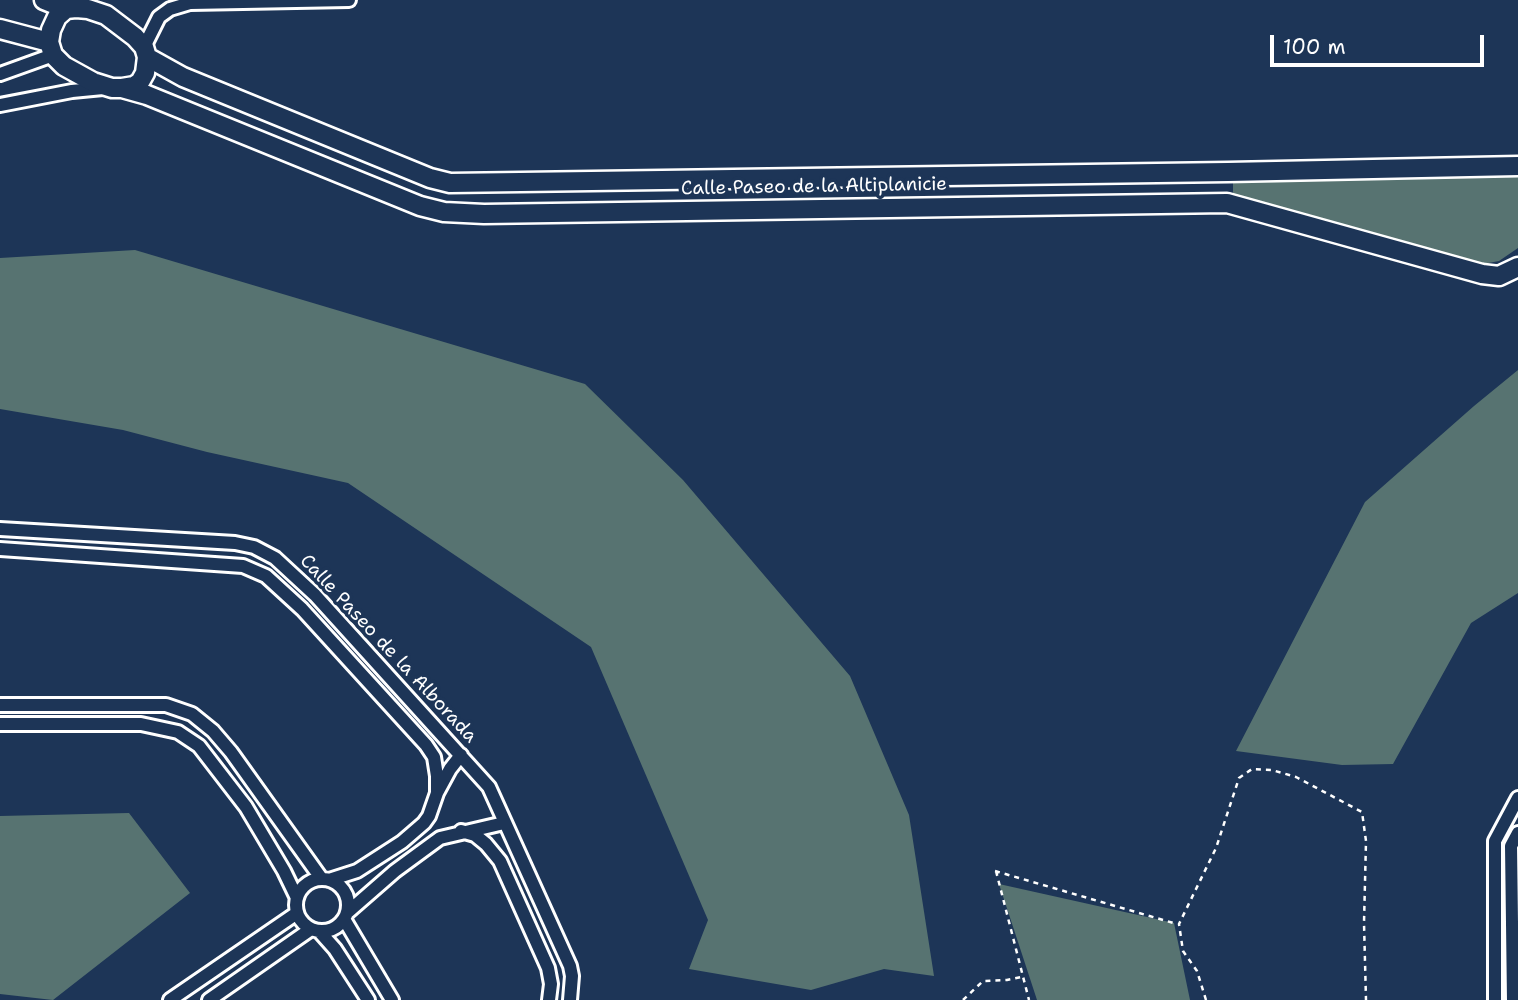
<!DOCTYPE html>
<style>
body{margin:0}
#map{position:relative;width:1518px;height:1000px;overflow:hidden;background:#1d3557;font-family:"Shantell Sans",sans-serif}
canvas{display:block}
.scale{position:absolute;left:1270px;top:35px;width:214px;height:32px;box-sizing:border-box;border:4px solid #fff;border-top:0;padding-left:9px;font-size:21px;line-height:24px;white-space:nowrap;color:#fff;-webkit-text-stroke:5px #1d3557;paint-order:stroke}
</style>
<div id="map">
<canvas width="1518" height="1000"></canvas>
<div class="scale">100 m</div>
</div>
<script>
const context = document.querySelector('canvas').getContext('2d');
context.lineJoin = 'round';
function fill(path, color) { context.fillStyle = color; context.fill(path, 'evenodd'); }
const poly = rows => new Path2D(rows.map(r => 'M' + r).join(''));
function stroke(path, color, width, dash) { context.strokeStyle = color; context.lineWidth = width; context.lineCap = dash ? 'butt' : 'round'; context.setLineDash(dash || []); context.stroke(path); }
function label(font, color, halo, rows, align = 'center') {
  context.font = font + ' "Shantell Sans",sans-serif'; context.lineWidth = 7; context.setLineDash([]); context.textBaseline = 'middle'; context.strokeStyle = halo; context.fillStyle = color; for (const [text, x, y, turn = 0] of rows) {
    context.save(); context.translate(x, y); context.rotate((+turn || 0) * Math.PI / 180); context.textAlign = isNaN(turn) ? turn : align; if (halo) context.strokeText(text, 0, 0); context.fillText(text, 0, 0); context.restore();
  }
}
fill(poly([
 [1518,176,1518,248,1499,261,1483,264,1233,199,1233,178],
 [135,250,585,384,683,480,850,676,909,815,934,976,884,969,811,990,689,969,708,920,591,647,348,483,207,452,123,430,0,409,0,258],
 [1518,370,1518,593,1471,623,1393,764,1342,765,1236,751,1365,502,1474,406],
 [129,813,190,893,53,1000,0,994,0,816],
 [999,884,1174,923,1190,1000,1037,1000]
]), '#577371');
const street = poly([
 [144,47,159,17,170,9,190,3,349,0],
 [0,74,53,55],
 [0,105,72,91,103,88],
 [0,529,235,543,254,547,275,558,315,595,489,787,570,966,572,976,570,1000],
 [0,549,243,566,266,576,302,609,426,745,434,757,437,776,437,793],
 [0,705,166,705,192,714,213,731,231,752,321,878],
 [0,724,141,724,178,732,199,746,246,807,284,871,297,898],
 [461,831,475,835,486,844,500,861,548,968,551,984,549,1000],
 '296 905a26 26 0 1 1 52 0a26 26 0 1 1-52 0Z',
 [329,880,357,871,402,842,424,823,429,816,437,793,450,769,461,755],
 [348,912,395,871,440,838,504,823],
 [344,919,392,1000],
 [319,931,335,949,368,1000],
 [170,1000,297,913],
 [209,1000,311,929],
 [1495,1000,1495,841,1518,798],
 [1513,1000,1511,846,1518,833]
]);
const secondary = poly([
 [44,0,66,9],
 [76,8,88,9,106,15,135,37,144,47,147,57,145,73,140,82,134,86,122,88,112,88,93,82,64,66,53,55,49,42,51,30,57,17,66,9,76,8],
 [0,29,49,42],
 [147,57,183,77,430,178,450,183,1228,172,1518,166],
 [122,88,147,95,420,206,444,212,484,214,1227,203,1482,274,1499,276,1518,267]
]);
stroke(street, '#fff', 18);
stroke(secondary, '#fff', 23);
stroke(poly([
 [995,871,1177,924],
 [996,871,1029,1000],
 [963,1000,983,981,1007,980,1021,977],
 [1206,1000,1197,971,1183,951,1179,924,1216,848,1239,778,1252,769,1272,770,1296,777,1362,812,1366,841,1364,923,1366,1000]
]), '#fff', 2.5, [5, 5]);
stroke(street, '#1d3557', 12);
stroke(secondary, '#1d3557', 18);
label('19px', '#fff', '#1d3557', [
 ["Calle Paseo de la Altiplanicie",814,187,-1],
 ["Calle Paseo de la Alborada",388,649,47]
]);
</script>
